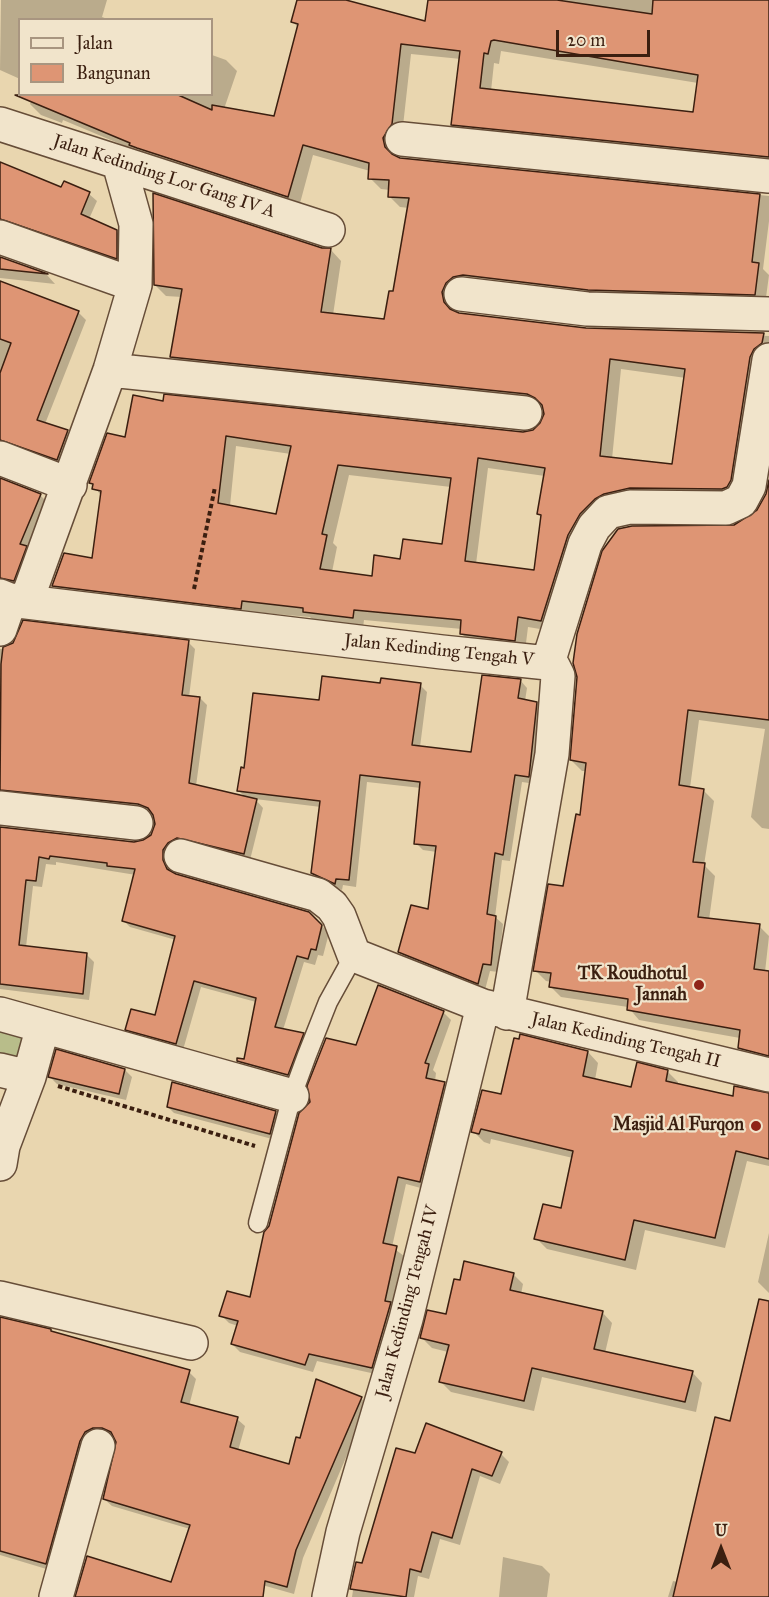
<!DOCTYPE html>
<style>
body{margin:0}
#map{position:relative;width:769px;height:1597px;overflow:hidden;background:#e9d6af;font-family:"IM FELL Great Primer",serif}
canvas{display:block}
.legend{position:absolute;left:18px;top:18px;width:195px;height:78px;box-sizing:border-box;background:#f1e4cb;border:2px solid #a89580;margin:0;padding:8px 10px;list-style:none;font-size:18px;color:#3b1f10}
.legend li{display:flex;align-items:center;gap:12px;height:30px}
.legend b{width:30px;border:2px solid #a89580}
.north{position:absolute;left:691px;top:1519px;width:60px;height:60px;-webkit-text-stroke:4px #f1e4cb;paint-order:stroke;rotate:0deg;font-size:16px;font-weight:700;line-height:24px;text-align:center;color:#3b1f10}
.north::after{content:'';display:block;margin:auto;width:21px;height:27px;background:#3b1f10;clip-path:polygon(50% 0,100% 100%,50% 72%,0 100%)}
.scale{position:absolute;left:556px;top:30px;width:94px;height:27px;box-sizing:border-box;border:3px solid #3b1f10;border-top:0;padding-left:8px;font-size:18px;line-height:21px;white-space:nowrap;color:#3b1f10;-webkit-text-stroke:4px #f1e4cb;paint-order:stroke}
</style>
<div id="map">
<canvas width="769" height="1597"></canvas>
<ul class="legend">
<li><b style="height:8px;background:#f1e4cb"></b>Jalan</li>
<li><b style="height:16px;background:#de9574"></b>Bangunan</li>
</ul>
<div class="north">U</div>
<div class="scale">20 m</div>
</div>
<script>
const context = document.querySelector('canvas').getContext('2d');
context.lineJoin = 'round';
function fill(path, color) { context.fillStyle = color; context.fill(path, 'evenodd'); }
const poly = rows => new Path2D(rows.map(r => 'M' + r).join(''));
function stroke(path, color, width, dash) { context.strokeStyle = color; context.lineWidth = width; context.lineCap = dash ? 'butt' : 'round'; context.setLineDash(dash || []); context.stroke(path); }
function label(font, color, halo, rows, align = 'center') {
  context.font = font + ' "IM FELL Great Primer",serif'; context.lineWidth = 4.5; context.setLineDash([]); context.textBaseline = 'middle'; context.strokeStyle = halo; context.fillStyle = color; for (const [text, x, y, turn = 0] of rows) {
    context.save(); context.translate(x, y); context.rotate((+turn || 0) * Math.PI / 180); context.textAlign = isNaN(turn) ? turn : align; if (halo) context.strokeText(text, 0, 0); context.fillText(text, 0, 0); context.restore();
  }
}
fill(poly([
 [0,1017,36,1028,20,1072,0,1067]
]), '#b8bd8a');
fill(poly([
 [1,0,107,0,102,17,110,20,20,20,20,79,0,70],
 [299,0,340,0,426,23,429,0,769,0,769,166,463,135,453,125,461,59,411,54,402,135,394,149,395,157,769,196,769,221,763,269,769,275,765,305,453,303,454,312,458,314,585,329,769,336,769,356,741,491,615,504,552,631,528,627,525,651,472,644,461,633,462,629,364,620,363,628,315,622,310,617,252,612,251,619,64,596,53,586,93,560,102,497,91,482,127,439,164,403,523,433,533,432,541,425,545,414,544,406,539,405,183,368,172,357,182,297,166,296,155,285,322,249,331,250,341,261,333,315,386,320,395,293,409,208,400,207,389,196,390,190,381,189,370,178,370,171,313,155,299,207,137,151,63,120,62,123,41,115,30,104,34,94,212,94,212,55,226,60,237,71,224,109,276,118,299,28,292,21],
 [501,51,698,83,694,114,491,91,494,63,499,64],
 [621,369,686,378,673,466,612,459],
 [236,446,291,454,277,515,230,506],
 [488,468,545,476,539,514,542,517,536,572,476,564],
 [349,475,451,487,444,546,402,560,373,577,332,572,337,547,333,543],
 [89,194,97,201,89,219,116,231,124,239,124,265,0,229,0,197],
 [0,258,47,275,55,284,0,278],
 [11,287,79,313,86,320,45,424,67,432,74,439,65,466,0,448,0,315],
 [0,478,40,495,47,502,21,587,0,586],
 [769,489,769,829,762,828,751,817,765,729,699,720,690,788,703,790,714,801,704,865,715,876,709,920,759,926,769,936,765,972,769,973,769,1064,750,1059,739,1048,740,1038,639,1020,628,1007,561,997,550,986,551,982,546,981,535,970,565,888,581,816,587,771,582,771,571,760,727,528,750,519,758,511],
 [188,642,195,649,189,697,200,698,207,705,196,786,246,798,239,791,245,769,321,702,382,684,420,685,427,692,420,747,472,754,520,680,527,688,525,701,537,703,544,710,536,784,522,782,510,861,502,860,495,917,503,924,498,972,490,971,485,990,407,959,400,952,430,911,437,852,423,850,416,843,421,788,367,782,356,887,343,885,342,890,320,880,312,873,321,807,255,799,263,808,250,860,170,858,172,873,309,913,329,933,323,956,318,955,315,965,304,962,283,1030,303,1034,310,1041,295,1081,246,1068,238,1061,245,1060,256,1002,201,987,183,1050,134,1036,127,1029,157,1017,176,940,130,927,123,920,136,875,56,862,56,865,46,864,42,887,33,886,26,947,87,955,94,962,89,1000,0,989,0,828,134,843,145,841,152,835,156,826,154,814,146,811,0,797,0,649],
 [443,1012,451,1020,433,1070,436,1073,435,1081,444,1083,452,1091,428,1190,406,1184,392,1247,404,1256,380,1375,317,1361,313,1372,240,1352,232,1344,238,1326,229,1323,221,1315,251,1298,270,1227,357,1047],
 [588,1052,598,1063,595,1080,632,1089,667,1071,678,1082,678,1085,734,1098,769,1094,769,1166,747,1161,725,1248,645,1230,636,1270,547,1249,536,1238,562,1210,573,1158,491,1139,490,1144,484,1142,473,1131,502,1096],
 [125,1070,132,1077,126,1100,57,1084,50,1077],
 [168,1107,276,1112,282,1118,276,1140,174,1113],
 [769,1233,769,1293,758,1282],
 [513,1274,523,1284,521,1294,602,1312,612,1323,605,1353,692,1372,702,1383,696,1412,542,1377,534,1411,451,1392,441,1382,448,1352,432,1348,422,1338,448,1316,461,1282],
 [0,1319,189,1372,196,1379,189,1406,237,1419,245,1426,238,1451,290,1465,301,1440,361,1398,368,1406,303,1558,294,1594,227,1575,221,1597,76,1597,172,1583,190,1529,112,1506,104,1499,118,1451,116,1437,112,1435,101,1435,53,1571,0,1555],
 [769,1337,769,1597,668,1597,673,1581,678,1582,731,1423],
 [501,1454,509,1462,500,1484,480,1476,460,1545,440,1539,429,1579,418,1576,414,1597,352,1597,357,1564,363,1565,416,1455],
 [503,1557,542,1566,550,1574,547,1597,499,1597]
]), '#0003');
const building = poly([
 [297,0,346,0,425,21,428,0,557,0,652,14,653,0,769,0,769,157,451,125,460,51,401,44,392,124,383,138,385,147,392,154,400,158,760,194,752,262,759,263,755,295,588,290,463,275,453,277,446,283,442,292,444,302,450,309,459,313,586,328,764,333,762,343,754,349,750,357,731,480,727,487,722,489,630,488,604,494,595,499,580,514,568,535,541,621,518,617,515,641,460,634,461,620,354,610,353,618,303,612,303,608,242,601,241,609,52,586,64,553,92,558,101,491,92,489,93,484,89,483,107,433,125,437,133,395,163,401,164,394,523,432,533,430,540,423,544,414,542,405,535,398,527,394,170,357,182,289,154,285,153,193,322,248,331,248,321,312,384,319,389,291,393,291,409,198,388,197,389,180,368,179,369,163,303,145,288,197,137,148,129,145,130,143,15,95,176,94,212,110,212,105,274,116,298,24,291,22,297,0],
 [494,40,698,75,693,112,480,88,484,53,488,54,491,41,494,40],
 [610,359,685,369,672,464,600,456,610,359],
 [226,436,291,446,276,514,218,503,226,436],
 [478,458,545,468,537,514,541,515,534,570,465,561,478,458],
 [338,465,451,478,442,544,403,539,400,559,374,555,372,576,320,569,327,535,322,534,338,465],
 [0,162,61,187,64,181,90,192,81,214,117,230,117,259,0,219,0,162],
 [0,257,48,274,0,269,0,257],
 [0,281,79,311,37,420,68,430,57,460,0,440,0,373,11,343,0,339,0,281],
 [0,478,41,494,20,544,27,546,14,581,0,578,0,478],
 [769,480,769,720,688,710,679,785,704,789,693,862,705,863,698,917,760,924,754,969,769,971,769,1056,738,1048,740,1030,627,1010,628,999,549,987,551,973,533,971,548,884,563,886,576,814,580,815,586,763,570,760,577,677,573,663,577,634,602,551,618,529,632,526,734,525,757,510,766,494,769,480],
 [23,620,189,640,182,695,200,697,189,783,257,799,244,854,177,838,168,843,163,850,163,860,167,869,176,874,309,912,322,925,316,950,311,949,308,959,297,956,275,1027,304,1033,288,1075,237,1061,237,1058,244,1059,256,998,194,981,176,1044,125,1030,131,1009,155,1015,175,936,122,921,135,869,107,866,107,863,50,856,49,859,39,857,36,881,26,880,19,945,87,953,83,994,0,984,0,827,134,842,143,840,151,835,155,824,153,815,148,808,138,804,0,790,1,664,3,647,13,643,23,620],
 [482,675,521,679,518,698,537,702,529,777,515,775,503,855,495,853,487,914,496,916,491,965,483,964,478,984,398,952,411,905,428,909,436,846,414,844,420,782,360,775,349,880,336,879,335,884,311,873,320,801,237,791,241,767,244,768,253,693,319,700,322,676,380,683,381,678,421,683,412,745,471,752,482,675],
 [378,985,444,1011,425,1063,429,1064,426,1078,445,1082,420,1182,398,1177,383,1243,397,1246,385,1301,391,1302,372,1368,309,1354,305,1365,231,1344,238,1321,219,1316,227,1291,250,1297,264,1232,269,1226,299,1113,310,1102,307,1086,326,1038,356,1045,378,985],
 [520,1034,588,1051,583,1076,631,1087,637,1062,668,1070,666,1081,733,1096,734,1086,769,1093,769,1159,736,1151,715,1238,634,1220,625,1260,534,1239,543,1204,561,1208,573,1151,481,1129,479,1134,471,1132,482,1090,501,1094,514,1038,519,1039,520,1034],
 [56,1049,125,1069,119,1094,48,1077,56,1049],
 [172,1082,276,1111,270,1134,167,1107,172,1082],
 [464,1261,514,1273,510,1290,603,1311,594,1349,693,1371,685,1402,532,1368,524,1401,439,1382,449,1345,420,1338,427,1310,446,1314,454,1279,460,1280,464,1261],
 [759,1299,769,1301,769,1597,673,1597,715,1417,730,1421,759,1299],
 [0,1317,51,1329,51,1331,190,1370,181,1402,238,1417,230,1447,289,1464,296,1437,300,1438,316,1379,362,1397,296,1550,287,1587,265,1581,263,1597,75,1597,87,1556,171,1582,190,1525,103,1499,116,1442,111,1432,102,1428,93,1428,85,1432,80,1441,46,1564,0,1551,0,1317],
 [426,1423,502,1452,492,1476,472,1469,452,1538,432,1532,421,1572,410,1569,406,1597,350,1589,356,1562,362,1563,396,1448,415,1453,426,1423]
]);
fill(building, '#de9574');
stroke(building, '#3b1f10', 1.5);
const lane = poly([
 [258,1223,292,1096,307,1055,328,1002,354,955]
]);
const street = poly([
 [0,124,328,230],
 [402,139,769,176],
 [119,163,136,224,135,285],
 [0,237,135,285,110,370,26,602],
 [461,294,587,309,769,314],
 [110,370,525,413],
 [0,458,70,485],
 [0,596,10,600,442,652,548,663,553,666,558,676,552,754,507,1013],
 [0,629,10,600],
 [548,663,585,544,594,527,608,512,630,507,726,508,741,501,749,486,769,360],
 [0,808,136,823],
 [181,856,318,895,332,906,339,916,354,955,483,1006,769,1075],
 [0,1014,292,1096],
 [0,1070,29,1077],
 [0,1164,3,1146,29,1077,43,1026],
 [0,1298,191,1343],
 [56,1597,98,1446],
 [329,1597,343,1532,406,1319,483,1006]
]);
stroke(lane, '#664d38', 21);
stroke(street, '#664d38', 36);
stroke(poly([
 [194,589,215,487],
 [58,1086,255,1146]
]), '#3b1f10', 4, [4.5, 3]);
stroke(lane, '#f1e4cb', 18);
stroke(street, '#f1e4cb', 33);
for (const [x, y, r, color] of [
 [699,985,6,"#8f2418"],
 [756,1126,6,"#8f2418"]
]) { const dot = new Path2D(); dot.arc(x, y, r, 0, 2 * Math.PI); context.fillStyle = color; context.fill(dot); stroke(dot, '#f1e4cb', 2); }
label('18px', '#3b1f10', '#f1e4cb', [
 ["Jalan Kedinding Lor Gang IV A",164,177,18],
 ["Jalan Kedinding Tengah V",439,651,6],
 ["Jalan Kedinding Tengah II",626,1041,13],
 ["Jalan Kedinding Tengah IV",408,1302,-75]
]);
label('bold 18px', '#3b1f10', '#f1e4cb', [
 ["TK Roudhotul",687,975],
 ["Jannah",687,996],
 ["Masjid Al Furqon",744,1126]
], 'right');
</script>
